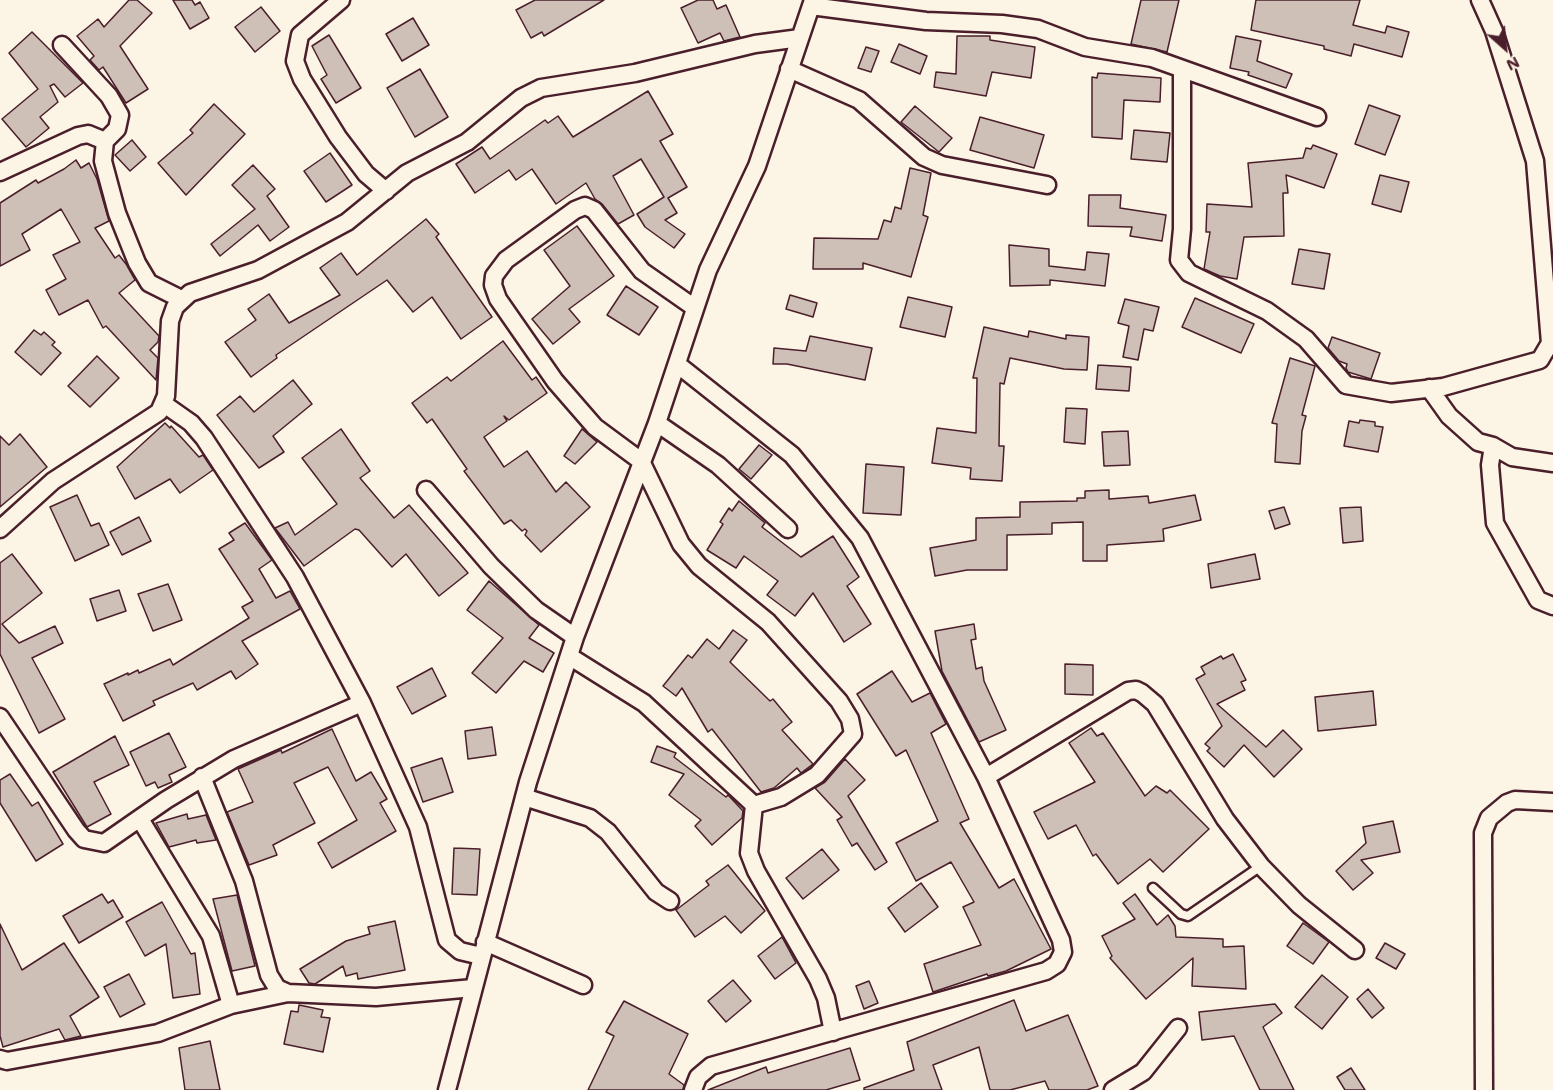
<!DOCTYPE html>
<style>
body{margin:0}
#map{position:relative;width:1553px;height:1090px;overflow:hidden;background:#fcf5e5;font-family:Mali,sans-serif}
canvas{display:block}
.north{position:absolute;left:1475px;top:18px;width:60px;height:60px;-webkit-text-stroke:4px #fcf5e5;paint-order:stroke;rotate:153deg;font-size:16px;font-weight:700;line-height:24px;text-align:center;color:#4a1f2b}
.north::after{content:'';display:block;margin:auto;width:21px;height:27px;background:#4a1f2b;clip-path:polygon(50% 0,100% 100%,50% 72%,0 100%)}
</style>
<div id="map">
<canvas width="1553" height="1090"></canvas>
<div class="north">N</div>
</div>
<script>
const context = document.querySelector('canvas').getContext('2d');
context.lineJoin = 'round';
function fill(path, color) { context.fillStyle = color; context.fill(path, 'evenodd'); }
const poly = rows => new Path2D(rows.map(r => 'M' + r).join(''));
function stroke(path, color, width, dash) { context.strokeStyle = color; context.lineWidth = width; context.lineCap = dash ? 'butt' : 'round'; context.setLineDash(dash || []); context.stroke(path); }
const building = poly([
 [129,0,137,0,152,13,120,46,148,89,126,103,103,67,99,70,90,60,94,56,77,36,98,19,104,27,129,0],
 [173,0,192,0,195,5,200,2,209,18,190,29,173,0],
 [535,0,604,0,544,36,542,32,531,38,516,10,535,0],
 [698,0,713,0,717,9,726,5,740,37,724,41,720,33,698,43,681,8,698,0],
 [1141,0,1179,0,1167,52,1131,44,1141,0],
 [1256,0,1360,0,1353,25,1385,33,1387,26,1409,32,1402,57,1354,44,1351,56,1324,49,1324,46,1251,30,1256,0],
 [261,7,280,31,255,52,235,27,261,7],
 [413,18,429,45,402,61,386,34,413,18],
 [32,32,83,83,65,97,54,84,50,86,58,102,40,117,49,128,26,147,2,119,38,89,9,53,32,32],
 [329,35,361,88,336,103,321,79,327,75,312,46,329,35],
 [957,36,990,36,990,40,1035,47,1031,78,992,72,986,96,934,87,936,72,956,74,957,36],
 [1236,36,1261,41,1257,61,1292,74,1286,88,1248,75,1249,72,1230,68,1236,36],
 [899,44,927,56,920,74,891,62,899,44],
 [866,47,879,51,871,72,858,68,866,47],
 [420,69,448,117,415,137,387,88,420,69],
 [1098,73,1161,78,1160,102,1124,100,1122,139,1092,137,1092,77,1097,78,1098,73],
 [648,91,673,134,660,141,687,187,668,198,677,213,665,220,685,234,674,248,645,227,637,214,664,197,641,159,613,176,634,215,618,224,602,204,595,199,586,183,556,204,532,169,516,180,509,170,475,193,456,164,482,147,490,159,545,120,548,123,558,116,573,137,648,91],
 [214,104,245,134,186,195,158,163,193,133,190,130,214,104],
 [1369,105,1400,116,1385,155,1355,144,1369,105],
 [915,106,952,138,939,152,901,122,915,106],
 [980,117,1044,135,1034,168,970,150,980,117],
 [1134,130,1170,133,1167,162,1131,159,1134,130],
 [132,140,146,157,130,171,115,155,132,140],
 [1313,145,1337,154,1324,188,1286,175,1288,193,1283,193,1284,236,1244,237,1237,279,1220,276,1204,269,1210,232,1206,232,1207,204,1252,207,1248,163,1303,158,1306,148,1311,149,1313,145],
 [330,153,352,185,326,202,304,171,330,153],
 [76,160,81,168,89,163,97,179,109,221,95,228,115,258,119,255,126,264,135,280,119,293,159,336,158,342,150,350,158,358,156,380,106,326,103,328,88,300,59,315,46,290,66,279,53,255,80,242,61,209,22,234,30,250,0,266,0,203,36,180,38,183,64,169,76,160],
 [253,165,275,189,267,196,289,227,270,241,258,225,220,256,211,244,255,209,232,185,253,165],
 [910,168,931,173,923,215,928,217,911,277,863,263,863,269,813,269,814,238,878,239,884,220,891,222,895,207,901,209,910,168],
 [1380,175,1409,182,1401,212,1372,204,1380,175],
 [1089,195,1121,195,1120,208,1166,215,1162,241,1130,236,1132,227,1088,226,1089,195],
 [426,219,439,234,436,237,492,317,461,339,432,297,413,312,387,280,276,355,277,358,251,377,225,342,256,320,248,309,269,294,289,323,340,295,320,268,341,253,357,275,426,219],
 [577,226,614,276,569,309,580,322,553,344,532,319,570,286,544,250,577,226],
 [1009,245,1049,249,1049,266,1085,270,1087,252,1109,254,1105,286,1050,280,1050,285,1010,286,1009,245],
 [1299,249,1330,254,1324,289,1292,284,1299,249],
 [626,286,658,307,639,335,607,315,626,286],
 [790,295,817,303,813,317,786,309,790,295],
 [908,297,952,307,945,337,900,327,908,297],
 [1195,298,1254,324,1241,353,1182,327,1195,298],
 [1125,299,1159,307,1153,331,1144,329,1138,360,1123,357,1129,326,1118,323,1125,299],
 [984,327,1028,337,1029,331,1066,339,1066,335,1089,337,1087,370,1064,369,1010,358,1004,384,1000,383,999,446,1004,446,1002,481,970,479,971,468,932,463,937,428,976,433,977,378,973,378,984,327],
 [34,330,41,335,44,332,55,342,52,345,61,353,41,375,15,352,34,330],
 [810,336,872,348,865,380,787,364,773,364,774,348,806,351,810,336],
 [1332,337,1380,353,1371,379,1348,372,1346,368,1347,364,1339,361,1328,348,1332,337],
 [503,341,532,380,536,377,547,393,509,420,504,416,507,421,484,437,504,467,527,451,556,492,566,482,590,507,541,552,525,535,527,531,525,529,522,531,511,520,504,524,464,471,467,469,432,419,427,423,412,403,447,377,451,381,503,341],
 [97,356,119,378,90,407,68,386,97,356],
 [1290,358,1315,366,1302,415,1306,416,1302,431,1300,464,1275,462,1277,424,1272,423,1290,358],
 [1098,365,1131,367,1129,391,1096,389,1098,365],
 [293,380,312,404,273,436,284,452,259,468,217,415,240,396,254,412,293,380],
 [1066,408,1087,409,1085,444,1064,442,1066,408],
 [1360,420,1375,422,1375,426,1383,427,1378,452,1344,446,1349,421,1359,423,1360,420],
 [165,423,170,428,171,426,199,457,203,455,213,470,180,493,170,479,135,499,117,467,165,423],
 [341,429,370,471,360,478,394,518,409,505,468,573,439,596,406,554,392,567,359,530,355,529,304,566,275,528,288,522,295,535,337,504,302,458,341,429],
 [582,429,597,442,575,464,564,456,582,429],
 [1128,431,1130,465,1104,466,1102,432,1128,431],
 [20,434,47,467,0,507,0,436,9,445,20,434],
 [759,445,772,455,751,479,739,469,759,445],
 [866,464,904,467,901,515,863,513,866,464],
 [1109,490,1109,499,1148,496,1149,503,1195,495,1201,520,1163,529,1164,541,1107,545,1107,561,1083,561,1083,522,1052,523,1052,534,1007,535,1007,570,967,570,935,576,930,548,976,540,976,518,1020,517,1020,502,1077,501,1077,498,1085,498,1085,491,1109,490],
 [77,495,91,526,99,523,109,545,75,561,50,507,77,495],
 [739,501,765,523,762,527,801,557,833,536,859,577,847,586,871,624,844,642,813,593,795,616,767,595,778,581,744,556,736,568,707,550,723,524,720,522,729,508,732,511,739,501],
 [1284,507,1290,524,1275,529,1269,511,1284,507],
 [1361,507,1363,541,1343,543,1340,508,1361,507],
 [139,517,151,541,122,555,110,532,139,517],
 [245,523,272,560,259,569,276,598,290,591,300,609,242,641,258,664,236,679,231,671,197,690,193,683,153,701,155,705,123,721,104,684,128,673,128,675,138,670,139,673,170,659,173,665,249,618,242,607,253,601,219,549,234,540,229,533,245,523],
 [12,554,42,593,2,624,19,643,55,626,63,643,32,658,65,719,39,733,0,654,0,563,12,554],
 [1255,554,1260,579,1211,588,1208,564,1255,554],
 [489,581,539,625,529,638,554,653,543,672,524,661,496,693,472,673,503,638,467,610,489,581],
 [168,584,182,620,153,631,138,594,168,584],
 [119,590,126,611,97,621,90,599,119,590],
 [974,624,976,639,971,640,976,669,982,667,984,681,1006,730,979,742,942,671,935,631,974,624],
 [733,630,747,640,730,662,770,701,773,699,792,722,782,730,813,764,801,773,797,768,774,788,761,792,712,729,708,732,682,688,676,696,663,686,688,655,692,658,707,639,719,649,733,630],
 [1233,654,1246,680,1241,682,1245,690,1217,704,1266,747,1283,730,1302,749,1274,777,1244,745,1224,767,1207,751,1210,748,1205,744,1222,726,1196,679,1205,674,1201,667,1221,656,1223,659,1233,654],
 [1065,664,1093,665,1093,695,1065,694,1065,664],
 [432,668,446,696,412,714,397,687,432,668],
 [892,671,912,702,930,693,946,724,931,733,969,819,960,823,999,888,1014,879,1051,949,1006,971,988,976,987,974,933,992,924,964,981,945,963,907,974,902,951,862,916,881,896,843,938,821,906,750,896,756,857,694,892,671],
 [1373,691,1376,725,1318,731,1315,697,1373,691],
 [492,727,496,755,468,759,465,731,492,727],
 [1091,728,1097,736,1103,733,1145,796,1156,786,1167,793,1170,790,1209,829,1163,872,1150,859,1118,884,1096,854,1093,856,1076,825,1048,839,1034,812,1095,782,1069,743,1091,728],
 [332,729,356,781,371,772,387,799,380,803,396,831,332,868,318,843,357,820,328,767,294,783,315,823,273,845,277,855,249,865,227,812,253,802,238,769,281,750,282,753,332,729],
 [169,733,186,767,169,775,172,782,158,788,155,782,146,786,130,752,169,733],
 [115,736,129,765,94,782,111,814,87,827,53,772,115,736],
 [657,746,676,753,674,757,726,797,728,795,743,811,742,818,712,845,695,826,701,820,669,795,684,774,651,762,657,746],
 [442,758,453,792,423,802,411,768,442,758],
 [845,759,865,780,848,796,887,862,875,870,857,843,852,846,837,820,842,817,815,788,825,782,845,759],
 [10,774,32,806,38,802,63,844,36,861,0,803,0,780,10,774],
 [187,814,188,819,206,815,216,840,197,843,196,840,169,847,156,823,187,814],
 [1393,821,1400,852,1361,860,1373,873,1353,890,1336,871,1366,843,1363,827,1393,821],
 [454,848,480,849,477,895,452,894,454,848],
 [822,849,839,870,803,899,786,878,822,849],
 [728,865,765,911,741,933,725,916,695,937,676,910,709,885,706,881,728,865],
 [921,883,938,907,905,932,888,908,921,883],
 [102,894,108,903,113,900,123,917,79,943,63,916,102,894],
 [1135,894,1157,925,1168,915,1175,926,1176,937,1223,939,1223,947,1244,946,1246,989,1192,986,1193,958,1146,999,1110,958,1112,956,1102,936,1135,919,1123,903,1135,894],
 [237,895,255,966,232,971,213,899,237,895],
 [162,902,191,954,195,953,200,994,173,998,166,944,145,956,126,922,162,902],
 [395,921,405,970,358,979,357,973,346,976,343,966,315,984,309,983,300,969,346,941,370,934,368,927,395,921],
 [1303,923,1329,942,1313,964,1287,946,1303,923],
 [0,924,22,970,64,943,99,997,70,1016,81,1036,65,1040,59,1029,3,1047,0,1036,0,924],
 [782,937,796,963,775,979,758,956,782,937],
 [1385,943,1405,954,1396,969,1376,958,1385,943],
 [129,974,145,1004,120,1017,104,987,129,974],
 [1322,975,1348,997,1322,1029,1295,1007,1322,975],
 [733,980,751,1001,726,1022,708,1001,733,980],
 [869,981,878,1003,864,1009,856,986,869,981],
 [1368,989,1384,1008,1372,1018,1357,999,1368,989],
 [1014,1000,1026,1031,1068,1015,1098,1086,1087,1090,1049,1090,1045,1081,1010,1090,990,1090,979,1047,933,1065,942,1090,864,1090,864,1088,914,1070,907,1042,1014,1000],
 [624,1001,688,1034,669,1074,684,1085,683,1090,588,1090,614,1036,606,1032,624,1001],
 [1275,1004,1282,1013,1263,1027,1294,1090,1260,1090,1234,1036,1202,1040,1199,1012,1275,1004],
 [299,1005,323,1010,321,1017,330,1018,323,1052,284,1044,291,1011,298,1012,299,1005],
 [210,1041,220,1090,185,1090,179,1048,210,1041],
 [850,1048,860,1080,826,1090,708,1090,766,1067,768,1073,850,1048],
 [1351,1068,1365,1090,1345,1090,1337,1077,1351,1068]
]);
fill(building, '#cfc0b7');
stroke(building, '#4a1f2b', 1.5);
const lane = poly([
 [1153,888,1181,914,1188,916,1261,866]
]);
const street = poly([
 [341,0,300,35,295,61,302,79,338,137,366,174,386,191],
 [811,6,926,21,1002,24,1038,29,1085,47,1152,58,1317,117],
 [62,45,109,96,120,115,117,129,105,141,103,161,117,213,137,263,149,283,181,299],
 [789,69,859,100,924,157,942,165,1047,185],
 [1182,69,1182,229,1179,260,1189,273,1267,311,1306,339,1346,385,1391,393,1443,387,1540,360,1550,343,1535,161,1494,31,1480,0],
 [0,172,78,136,88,134,105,141],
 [695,308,642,271,594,210,585,206,575,210,506,260,494,276,493,285,498,299,555,381,595,427,641,461,681,544,699,566,768,622,839,701,850,719,853,734,817,775,781,797,754,805],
 [677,364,792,455,860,538,986,777,1061,940,1063,952,1057,964,1046,971,711,1066,698,1077,693,1090],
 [1429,388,1449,416,1478,442,1493,446,1512,457,1553,463],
 [164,404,191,423,204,438,295,577,362,703,418,827,447,940,460,951,481,956],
 [657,423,718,465,788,529],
 [1493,446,1490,465,1495,523,1538,600,1553,606],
 [426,490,491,566,536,610,575,637],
 [0,529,53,481,159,412,166,396,170,321,175,307,190,293,258,270,347,222,407,173,467,142,521,98,541,88,635,73,755,44,800,38],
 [569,656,644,703,754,805,749,853,756,871,818,979,826,998,833,1032],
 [0,717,76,830,84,839,104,843,166,800,234,759,362,703],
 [202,777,244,881,269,975,277,988,288,993],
 [986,777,1128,691,1136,690,1142,693,1155,704,1225,819,1261,866,1299,905,1355,950],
 [524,797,590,818,608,832,656,892,670,901],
 [140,819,211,936,231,1005],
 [485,942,583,985],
 [0,1059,7,1061,158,1033,231,1005,288,993,376,997,473,988],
 [447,1090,528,782,575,637,657,423,708,270,757,166,813,0],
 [1113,1090,1143,1072,1178,1028],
 [1484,1090,1483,833,1489,818,1507,803,1515,800,1553,802]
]);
stroke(lane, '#4a1f2b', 13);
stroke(street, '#4a1f2b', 21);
stroke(lane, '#fcf5e5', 8);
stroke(street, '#fcf5e5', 16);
</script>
